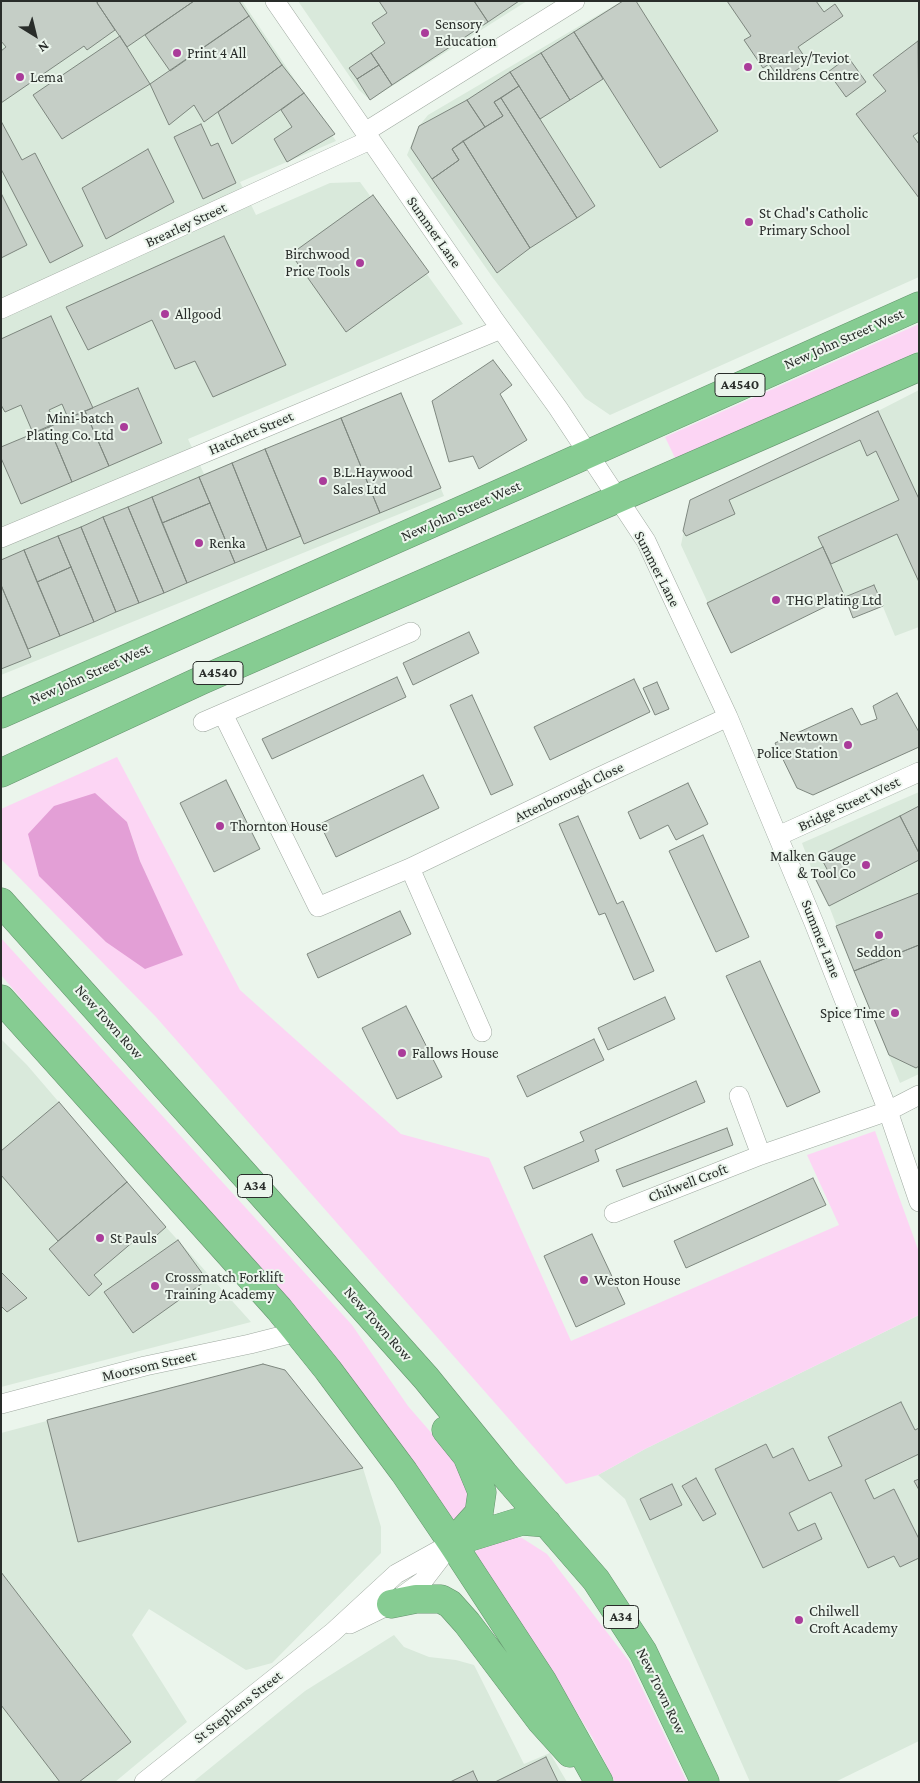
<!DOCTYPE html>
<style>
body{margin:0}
#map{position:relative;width:920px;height:1783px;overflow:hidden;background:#ebf5ec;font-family:"Crimson Pro",serif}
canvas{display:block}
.frame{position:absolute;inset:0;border:2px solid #292d2a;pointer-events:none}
.north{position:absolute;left:10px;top:10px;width:50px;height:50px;-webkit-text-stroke:4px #ebf5ec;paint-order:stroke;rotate:144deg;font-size:14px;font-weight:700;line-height:20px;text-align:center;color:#292d2a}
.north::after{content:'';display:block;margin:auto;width:18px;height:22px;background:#292d2a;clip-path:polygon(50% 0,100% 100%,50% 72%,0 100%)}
</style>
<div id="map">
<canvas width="920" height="1783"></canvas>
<div class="frame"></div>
<div class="north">N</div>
</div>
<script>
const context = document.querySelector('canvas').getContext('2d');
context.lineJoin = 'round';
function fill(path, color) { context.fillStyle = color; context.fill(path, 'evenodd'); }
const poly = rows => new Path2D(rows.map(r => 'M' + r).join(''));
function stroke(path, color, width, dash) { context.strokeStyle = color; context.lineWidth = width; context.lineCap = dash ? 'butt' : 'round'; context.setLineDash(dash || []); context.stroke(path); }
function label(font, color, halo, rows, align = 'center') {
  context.font = font + ' "Crimson Pro",serif'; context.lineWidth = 4; context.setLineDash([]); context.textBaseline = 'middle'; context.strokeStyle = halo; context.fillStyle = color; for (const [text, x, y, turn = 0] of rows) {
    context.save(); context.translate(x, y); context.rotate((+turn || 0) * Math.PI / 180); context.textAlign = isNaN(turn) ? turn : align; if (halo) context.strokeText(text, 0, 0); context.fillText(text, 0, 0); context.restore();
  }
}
fill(poly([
 [1,1,242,1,336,141,240,182,256,215,330,183,360,182,463,324,188,439,204,474,401,393,444,496,1,675],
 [298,1,527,1,370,100,359,90],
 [622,1,919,1,919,277,610,415,585,398,493,278,407,155,419,126,428,115],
 [919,390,919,627,895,636,874,585,845,597,731,653,681,545,690,500,878,411],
 [919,792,919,1074,900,1083,854,971,829,906,815,878,802,843],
 [1,1039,27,1065,166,1227,251,1322,1,1387],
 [919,1315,919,1741,835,1782,750,1782,625,1499,598,1475,645,1449],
 [263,1364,285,1370,363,1468,381,1527,381,1553,272,1663,246,1670,149,1609,132,1635,187,1722,115,1782,1,1782,1,1433],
 [394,1635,404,1647,429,1657,456,1660,474,1665,524,1764,550,1753,567,1782,193,1782,305,1691]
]), '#d9e9db');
fill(poly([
 [919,324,919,351,676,460,665,437],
 [117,757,240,990,401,1134,489,1158,571,1341,839,1225,807,1155,875,1131,919,1252,919,1315,645,1449,598,1475,566,1484,156,1017,1,859,1,809],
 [127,822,140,861,156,897,145,969],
 [1,938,352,1325,408,1406,460,1466,470,1491,467,1510,454,1523,90,1079,1,975],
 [505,1537,522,1538,547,1554,629,1661,687,1782,615,1782,592,1737,534,1643,481,1567,475,1552,488,1540]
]), '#fcd5f4');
fill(poly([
 [95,793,127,822,140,861,183,955,145,969,106,942,39,876,28,834,54,806]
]), '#e39fd6');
const building = poly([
 [1,1,96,1,115,30,87,50,84,46,1,103,1,51,6,47,1,41,1,1],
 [99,1,194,1,127,47,97,3,99,1],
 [194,1,239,1,249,16,170,71,145,35,194,1],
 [379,1,474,1,488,22,392,85,371,53,385,43,372,23,387,13,379,1],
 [474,1,519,1,488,22,474,1],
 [623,1,636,1,718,131,660,168,574,32,623,1],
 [727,1,816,1,824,12,835,4,843,16,798,47,808,62,781,81,769,64,763,68,744,40,751,36,727,1],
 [249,16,282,65,204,122,194,105,169,125,150,84,249,16],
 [574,32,603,79,570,100,541,53,574,32],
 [120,36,150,84,62,139,33,95,120,36],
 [918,41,919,132,913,136,919,144,919,198,856,114,886,91,873,75,918,41],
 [371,53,379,65,357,79,349,68,371,53],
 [541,53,570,100,540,119,510,72,541,53],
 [848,57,866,82,846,97,828,72,848,57],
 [282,65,304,93,232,144,218,112,282,65],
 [379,65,392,85,370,100,357,79,379,65],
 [510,72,519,86,494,102,503,116,485,127,467,100,510,72],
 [519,86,595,206,577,218,501,98,519,86],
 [304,93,335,134,287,162,274,139,292,127,281,110,304,93],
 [501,98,577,218,530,248,463,141,503,116,494,102,501,98],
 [467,100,485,127,452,149,459,160,432,179,411,148,419,126,467,100],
 [1,121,22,160,35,153,83,246,50,263,1,169,1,121],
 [201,124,211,146,218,143,236,183,203,199,174,137,201,124],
 [463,141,530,248,497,273,432,179,459,160,452,149,463,141],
 [148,149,174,202,106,239,82,188,148,149],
 [1,193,27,245,1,258,1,193],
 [373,195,429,272,346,332,291,254,373,195],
 [224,236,286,365,213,397,195,361,175,369,152,320,88,350,66,307,224,236],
 [51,316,93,408,68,418,62,404,49,410,56,423,33,433,21,405,5,412,1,405,1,339,51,316],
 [493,360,512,385,500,394,527,440,479,469,473,456,449,462,432,401,493,360],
 [138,388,162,443,109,466,85,411,138,388],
 [401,393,441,488,380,513,341,418,401,393],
 [85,411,109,466,72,482,49,427,85,411],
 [878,411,919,499,919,582,897,534,831,564,818,537,899,500,876,451,867,456,860,440,729,500,735,514,686,536,683,531,690,500,878,411],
 [341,418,380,513,304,544,265,449,341,418],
 [49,427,72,482,21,504,1,458,1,447,49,427],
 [265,449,301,536,267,550,232,463,265,449],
 [232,463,267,550,235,563,199,477,232,463],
 [199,477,210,503,162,523,152,497,199,477],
 [152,497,187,583,164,593,128,507,152,497],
 [210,503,235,563,187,583,162,523,210,503],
 [128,507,164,593,139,603,103,517,128,507],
 [103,517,139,603,116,612,81,527,103,517],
 [81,527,116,612,94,622,58,536,81,527],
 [58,536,71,567,37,582,24,550,58,536],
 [823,547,845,597,731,653,707,603,823,547],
 [24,550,60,636,28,649,1,585,1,560,24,550],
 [71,567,94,622,60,636,37,582,71,567],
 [1,585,31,657,1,669,1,585],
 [874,585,883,606,853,618,845,597,874,585],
 [469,632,479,653,413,685,403,663,469,632],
 [397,677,406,697,272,759,262,739,397,677],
 [634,679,650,712,550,760,534,727,634,679],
 [657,682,669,709,655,715,643,688,657,682],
 [897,693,919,732,919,747,813,795,797,788,775,743,852,708,861,725,877,719,873,706,897,693],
 [472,695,513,785,491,795,450,705,472,695],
 [423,775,439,808,336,857,320,824,423,775],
 [226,780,260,849,214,872,180,803,226,780],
 [688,783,708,824,676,840,668,825,640,839,628,812,688,783],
 [919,806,919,853,900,816,919,806],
 [578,816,617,904,623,901,654,971,634,980,605,913,599,915,559,824,578,816],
 [900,816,919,853,919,860,829,906,815,878,828,871,820,856,900,816],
 [703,835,749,937,716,952,669,851,703,835],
 [919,893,919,945,854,971,836,926,919,893],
 [400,911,411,934,318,978,307,954,400,911],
 [919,945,919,1066,916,1068,889,1055,854,971,919,945],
 [760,961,820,1092,787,1107,726,976,760,961],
 [665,997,675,1019,608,1050,598,1028,665,997],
 [406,1006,442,1077,397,1099,362,1028,406,1006],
 [594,1039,604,1060,527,1097,517,1076,594,1039],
 [696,1081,705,1102,595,1150,599,1161,533,1189,524,1167,584,1141,580,1132,696,1081],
 [59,1102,127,1182,58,1241,1,1175,1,1151,59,1102],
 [727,1128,733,1145,623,1187,616,1170,727,1128],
 [813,1178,826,1205,686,1268,674,1241,813,1178],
 [127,1182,166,1227,148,1243,141,1235,94,1275,102,1284,89,1296,49,1249,127,1182],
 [592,1234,625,1304,576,1327,544,1256,592,1234],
 [178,1240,207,1280,133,1333,104,1292,178,1240],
 [1,1272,27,1298,7,1312,1,1306,1,1272],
 [263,1364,285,1370,363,1468,78,1542,47,1420,263,1364],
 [901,1402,915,1430,919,1428,919,1454,865,1480,874,1499,894,1489,919,1539,919,1558,900,1567,894,1556,868,1568,831,1492,789,1513,798,1531,815,1523,822,1539,763,1568,715,1469,766,1444,773,1458,793,1448,809,1481,842,1466,828,1437,901,1402],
 [696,1478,716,1514,703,1521,682,1486,696,1478],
 [919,1479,919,1490,914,1481,919,1479],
 [672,1484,682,1505,650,1520,640,1499,672,1484],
 [1,1572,131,1742,79,1782,60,1782,1,1705,1,1572],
 [546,1757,558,1782,495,1782,546,1757],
 [473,1771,478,1782,450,1782,473,1771]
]);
fill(building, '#c5cec6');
stroke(building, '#7e877f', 1);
const street = poly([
 [275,1,493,318,558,408,646,541,728,717,814,923,888,1111,919,1202],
 [365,132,575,1],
 [1,309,370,140],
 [1,538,501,329],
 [223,714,318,907,410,868,597,778,728,717],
 [203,722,411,632],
 [778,836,919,772],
 [410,868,482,1032],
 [739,1096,761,1155],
 [614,1213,761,1155,888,1111,919,1095],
 [1,1404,145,1366,250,1344,297,1332],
 [350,1624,391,1604,423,1581,449,1547],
 [144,1782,333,1632,396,1574,452,1543]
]);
const highway = poly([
 [1,714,523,483,919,306],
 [1,773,202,680,919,367],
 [1,902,426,1378,504,1474,596,1580,643,1652,705,1782],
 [1,999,279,1309,328,1370,404,1472,452,1543,543,1682,599,1782],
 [446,1430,467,1456,482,1492,479,1513,452,1543],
 [454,1542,522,1521,547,1523],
 [391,1604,416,1599,441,1599,450,1604,467,1623,541,1721,570,1753]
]);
stroke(street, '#9fa9a0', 20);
stroke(highway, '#65946e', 29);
stroke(street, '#fff', 19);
stroke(highway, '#86cc92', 28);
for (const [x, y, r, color] of [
 [425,33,5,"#aa3c9a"],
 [177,53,5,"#aa3c9a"],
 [748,67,5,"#aa3c9a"],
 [20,77,5,"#aa3c9a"],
 [749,222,5,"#aa3c9a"],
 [360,263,5,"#aa3c9a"],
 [165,314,5,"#aa3c9a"],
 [124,427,5,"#aa3c9a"],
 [323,481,5,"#aa3c9a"],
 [199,543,5,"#aa3c9a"],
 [776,600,5,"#aa3c9a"],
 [848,745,5,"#aa3c9a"],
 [220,826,5,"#aa3c9a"],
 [866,865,5,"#aa3c9a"],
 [879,935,5,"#aa3c9a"],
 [895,1013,5,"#aa3c9a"],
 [402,1053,5,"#aa3c9a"],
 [100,1238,5,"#aa3c9a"],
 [584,1280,5,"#aa3c9a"],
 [155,1286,5,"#aa3c9a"],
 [799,1620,5,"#aa3c9a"]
]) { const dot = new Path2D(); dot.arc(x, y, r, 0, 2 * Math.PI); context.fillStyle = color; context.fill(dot); stroke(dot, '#ebf5ec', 2); }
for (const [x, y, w] of [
 [740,385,50],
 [218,673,50],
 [255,1186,35],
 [621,1617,35]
]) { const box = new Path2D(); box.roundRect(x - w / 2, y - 11.5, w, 23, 4); context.fillStyle = '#ebf5ec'; context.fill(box); stroke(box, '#292d2a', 1); }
label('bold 14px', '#292d2a', null, [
 ["A4540",740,385],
 ["A4540",218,673],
 ["A34",255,1186],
 ["A34",621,1617]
]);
label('15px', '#292d2a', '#ebf5ec', [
 ["Sensory",435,24],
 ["Education",435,41],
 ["Print 4 All",187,53],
 ["Brearley/Teviot",758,58],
 ["Childrens Centre",758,75],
 ["Lema",30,77],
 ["St Chad's Catholic",759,213],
 ["Primary School",759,230],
 ["Birchwood",350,254,"right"],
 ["Price Tools",350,271,"right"],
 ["Allgood",175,314],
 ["Mini-batch",114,418,"right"],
 ["Plating Co. Ltd",114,435,"right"],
 ["B.L.Haywood",333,472],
 ["Sales Ltd",333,489],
 ["Renka",209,543],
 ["THG Plating Ltd",786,600],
 ["Newtown",838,736,"right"],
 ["Police Station",838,753,"right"],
 ["Thornton House",230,826],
 ["Malken Gauge",856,856,"right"],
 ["& Tool Co",856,873,"right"],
 ["Seddon",879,952,"center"],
 ["Spice Time",885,1013,"right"],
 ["Fallows House",412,1053],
 ["St Pauls",110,1238],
 ["Crossmatch Forklift",165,1277],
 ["Training Academy",165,1294],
 ["Weston House",594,1280],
 ["Chilwell",809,1611],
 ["Croft Academy",809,1628]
], 'left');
label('15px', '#292d2a', '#ebf5ec', [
 ["Brearley Street",186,225,-25],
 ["Summer Lane",434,232,55],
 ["New John Street West",844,339,-24],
 ["Hatchett Street",251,433,-23],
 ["New John Street West",461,511,-24],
 ["Summer Lane",657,569,63],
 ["New John Street West",90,674,-24],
 ["Attenborough Close",569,792,-26],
 ["Bridge Street West",849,804,-25],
 ["Summer Lane",821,939,68],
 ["New Town Row",109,1022,48],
 ["Chilwell Croft",688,1183,-21],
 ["New Town Row",378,1324,48],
 ["Moorsom Street",149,1366,-13],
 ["New Town Row",661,1691,64],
 ["St Stephens Street",238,1707,-38]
]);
</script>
